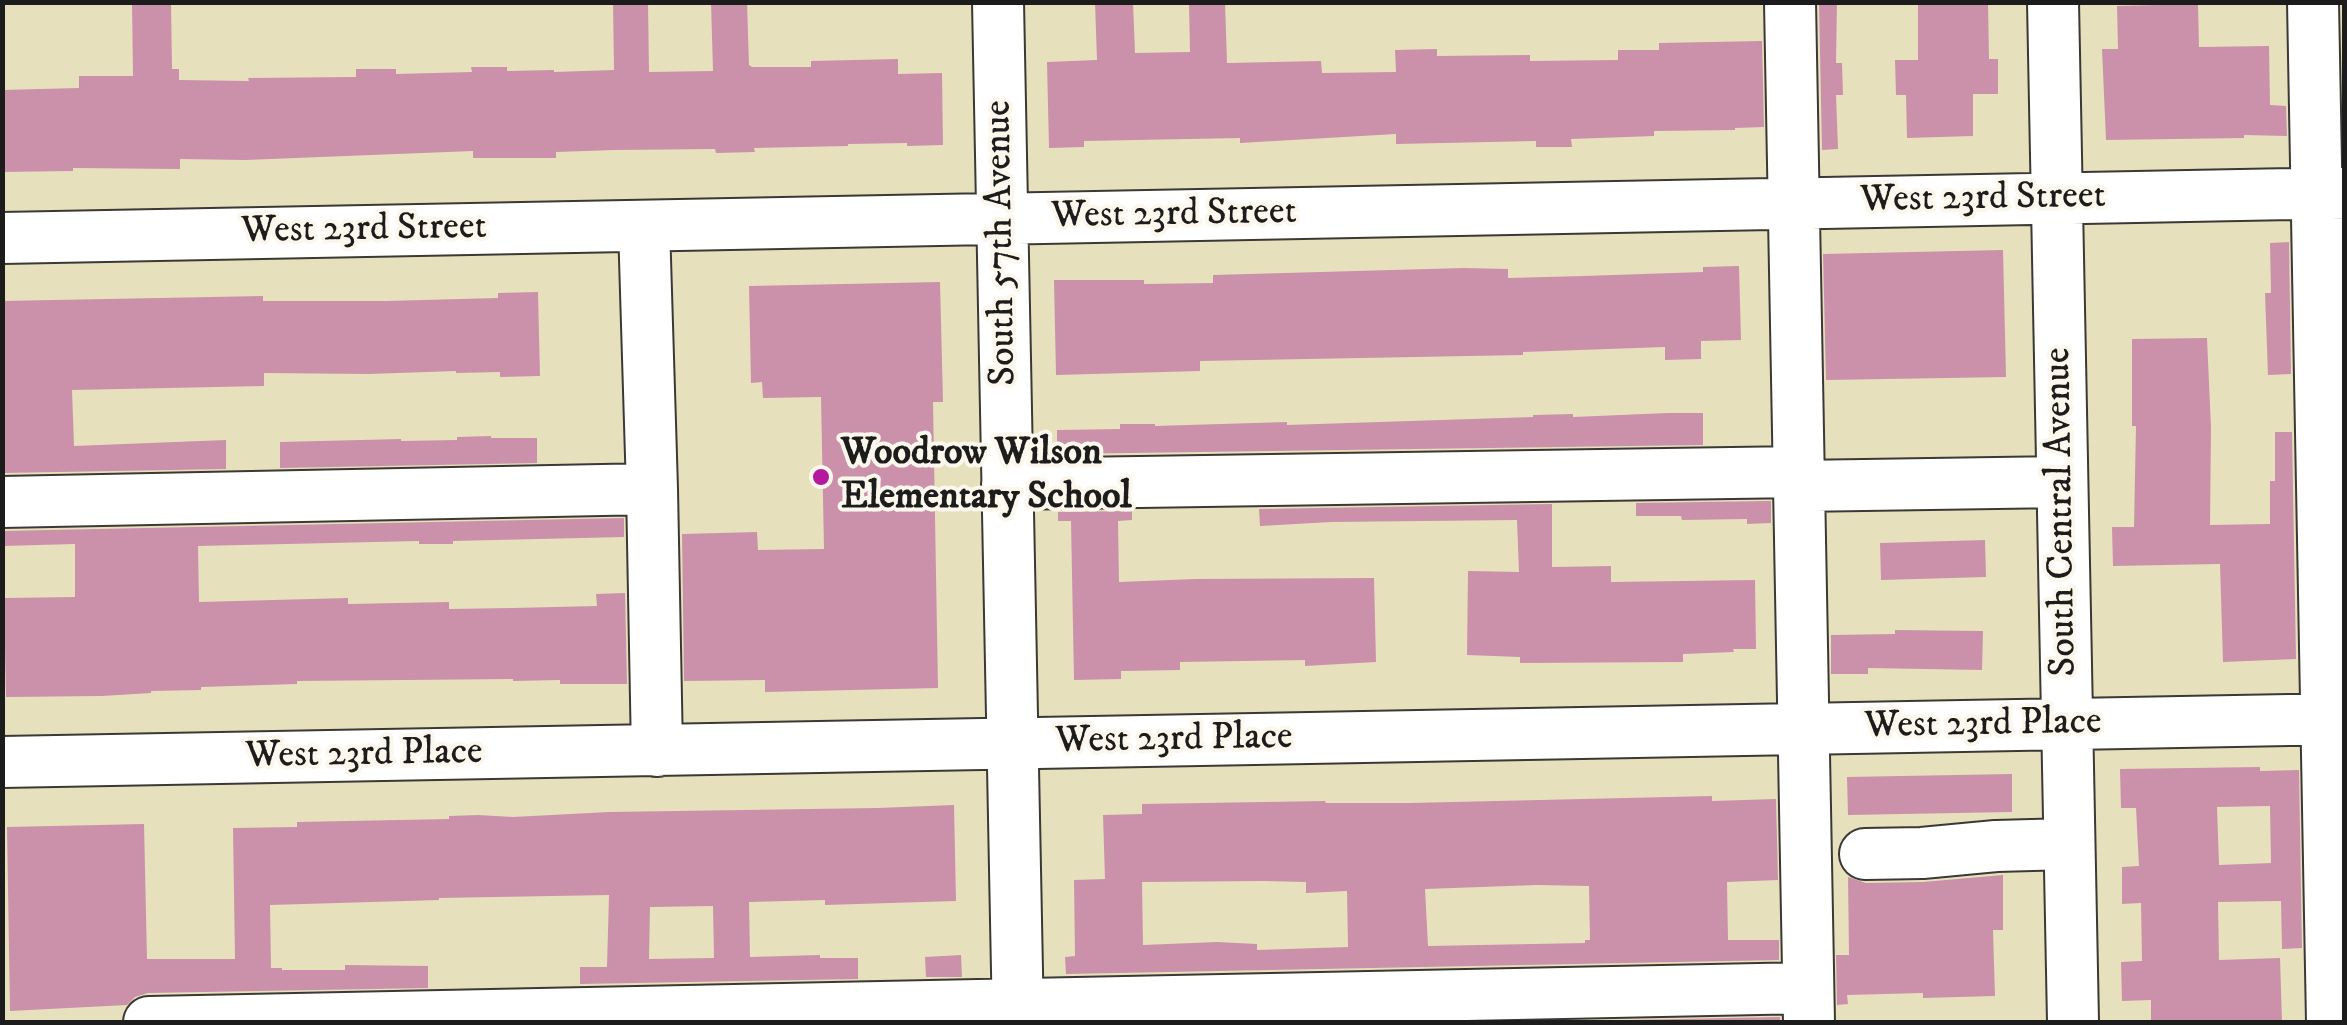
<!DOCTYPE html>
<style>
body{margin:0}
#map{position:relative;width:2347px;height:1025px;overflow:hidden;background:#e7e0bc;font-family:"IM FELL DW Pica",serif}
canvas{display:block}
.frame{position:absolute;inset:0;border:5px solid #1c1c1c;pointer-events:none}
</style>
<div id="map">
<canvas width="2347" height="1025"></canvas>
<div class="frame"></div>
</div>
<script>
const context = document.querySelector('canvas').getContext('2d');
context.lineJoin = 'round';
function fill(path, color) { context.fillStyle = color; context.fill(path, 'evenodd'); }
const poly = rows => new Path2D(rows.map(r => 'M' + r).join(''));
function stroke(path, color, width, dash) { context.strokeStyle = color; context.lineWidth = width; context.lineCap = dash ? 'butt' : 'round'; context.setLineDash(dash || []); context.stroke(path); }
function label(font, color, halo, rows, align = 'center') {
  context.font = font + ' "IM FELL DW Pica",serif'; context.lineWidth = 8; context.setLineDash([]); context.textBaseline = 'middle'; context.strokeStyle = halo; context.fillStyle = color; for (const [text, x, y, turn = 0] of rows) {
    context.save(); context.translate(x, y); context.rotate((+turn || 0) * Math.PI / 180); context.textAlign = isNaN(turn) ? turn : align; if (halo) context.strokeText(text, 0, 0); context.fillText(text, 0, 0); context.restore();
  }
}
fill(poly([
 [132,2,171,2,172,69,179,69,179,80,249,81,248,78,356,77,356,69,396,69,396,74,472,72,471,67,507,67,507,71,554,70,554,72,614,70,613,2,648,2,649,72,713,71,711,2,747,2,749,65,752,67,811,67,811,61,898,59,898,74,942,73,943,145,907,146,907,143,848,144,848,146,754,148,755,152,716,153,715,149,615,150,556,152,556,158,473,158,473,151,245,160,180,159,180,169,73,168,73,171,2,172,2,90,79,88,79,76,133,76],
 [1095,2,1133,2,1135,53,1190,52,1189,2,1225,2,1227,63,1321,61,1322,73,1396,72,1395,50,1437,49,1437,56,1530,55,1530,61,1618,60,1618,50,1659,50,1659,43,1762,41,1764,127,1735,128,1735,130,1654,131,1654,136,1571,139,1572,147,1536,147,1536,141,1396,144,1396,134,1240,143,1240,138,1084,141,1084,147,1049,148,1047,62,1097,60],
 [1819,2,1837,2,1836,63,1842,63,1843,95,1836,95,1838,149,1822,150],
 [1918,2,1988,2,1989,59,1998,59,1998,94,1973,94,1973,136,1907,138,1906,95,1896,95,1895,60,1918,60],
 [2198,4,2199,47,2269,46,2270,105,2286,106,2287,136,2244,135,2244,138,2106,140,2102,49,2118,49,2117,6],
 [2289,242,2291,374,2268,375,2265,293,2271,293,2270,243],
 [2003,250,2006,377,1826,380,1823,254],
 [1739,266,1741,340,1701,341,1701,359,1665,360,1665,347,1523,352,1523,355,1200,361,1200,371,1056,375,1054,280,1144,280,1144,284,1213,283,1213,275,1464,268,1508,269,1508,278,1583,276,1703,272,1703,267],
 [940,282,943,402,933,402,938,688,765,692,765,680,684,681,682,534,757,532,758,550,824,549,821,397,763,398,762,382,751,383,749,286],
 [538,292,540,376,500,377,500,372,456,373,456,371,368,374,264,373,264,386,72,390,74,446,226,440,226,469,3,473,2,301,263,296,263,301,386,301,498,298,498,293],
 [2207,338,2211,428,2210,525,2270,524,2270,481,2275,481,2275,432,2292,432,2296,659,2223,662,2220,564,2113,566,2112,527,2134,527,2136,426,2132,426,2132,339],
 [1668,413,1703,413,1703,445,1057,454,1057,430,1120,429,1120,424,1155,424,1155,426,1287,422,1287,425,1533,417,1533,415,1573,414,1573,417],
 [491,436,491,438,537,438,537,463,280,468,280,442,401,439,401,441,457,440,457,437],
 [1771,501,1771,523,1747,524,1747,519,1682,520,1681,516,1636,516,1636,503],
 [1552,504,1552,567,1611,566,1611,582,1755,580,1756,649,1733,649,1734,652,1683,654,1683,662,1520,663,1520,657,1467,655,1468,571,1519,572,1517,520,1331,522,1260,526,1259,509],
 [1132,511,1132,520,1118,521,1119,582,1195,579,1374,578,1376,662,1305,666,1305,660,1180,662,1180,670,1121,671,1121,679,1074,680,1071,521,1058,521,1058,512],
 [624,518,624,537,453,541,453,544,419,544,419,541,198,546,199,602,348,598,348,604,449,602,449,609,512,608,597,606,596,594,625,593,627,684,560,684,560,680,513,681,513,679,297,681,297,684,201,687,201,690,151,691,151,693,102,696,6,697,4,598,75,597,75,544,2,546,2,531],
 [1985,540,1986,577,1881,580,1880,543],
 [1895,630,1983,631,1982,670,1868,668,1868,674,1831,674,1831,635,1895,634],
 [2260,767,2260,771,2299,770,2302,948,2282,949,2281,901,2218,902,2219,960,2280,958,2282,1022,2151,1022,2151,1000,2122,1001,2121,962,2142,961,2141,903,2122,904,2122,867,2139,866,2136,808,2121,808,2120,769],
 [2270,806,2271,863,2219,865,2217,807],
 [2012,774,2012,812,1848,815,1847,777],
 [1712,796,1712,801,1776,799,1778,880,1727,882,1728,940,1779,940,1779,960,1066,974,1065,957,1075,956,1074,880,1105,879,1103,815,1142,814,1142,804,1325,801,1326,803,1410,803],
 [1264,881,1306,882,1306,893,1347,891,1348,947,1257,950,1257,944,1217,942,1143,945,1142,882],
 [1537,885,1589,886,1590,940,1585,940,1585,943,1428,946,1425,889],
 [954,805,956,901,825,905,825,900,749,902,750,957,820,955,820,958,858,958,858,979,580,984,580,967,607,967,609,895,439,898,439,900,270,905,271,968,282,968,282,970,345,970,345,965,428,966,428,988,148,993,135,997,127,1005,10,1011,7,827,144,824,147,959,235,959,233,828,297,827,297,822,449,819,449,816,478,815,513,817,609,812,877,808],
 [713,906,714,958,649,959,650,907],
 [2003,875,2003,930,1993,930,1995,996,1923,998,1923,993,1847,995,1848,1004,1837,1005,1836,955,1849,955,1848,877,1866,883,1923,882],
 [961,955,962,977,926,977,925,957],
 [1780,1017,1780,1022,1528,1022]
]), '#cb91aa');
const minor = poly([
 [998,2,1018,1022],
 [1790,2,1809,1022],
 [2053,2,2073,1022],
 [2313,2,2332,1022],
 [644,226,652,489,657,751],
 [2,238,2344,193],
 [1007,484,1798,472],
 [1798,486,2062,482],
 [2,502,652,489],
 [2,762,2344,719],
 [1865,854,1922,853,1996,846,2069,844],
 [149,1022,1808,988]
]);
stroke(minor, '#3a3934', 54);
stroke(minor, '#fff', 50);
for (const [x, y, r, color] of [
 [821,477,10,"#b5179e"]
]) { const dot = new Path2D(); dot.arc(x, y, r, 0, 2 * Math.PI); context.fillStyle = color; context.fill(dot); stroke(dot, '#fbf7ec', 4); }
label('38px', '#1c1c1c', '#fbf7ec', [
 ["West 23rd Street",1983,200,-1],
 ["West 23rd Street",1174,216,-1],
 ["West 23rd Street",364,231,-1],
 ["South 57th Avenue",1003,243,-91],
 ["South Central Avenue",2063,512,-91],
 ["West 23rd Place",1983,726,-1],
 ["West 23rd Place",1174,741,-1],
 ["West 23rd Place",364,756,-1]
]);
label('bold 38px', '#1c1c1c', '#fbf7ec', [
 ["Woodrow Wilson",841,455],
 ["Elementary School",841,499]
], 'left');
</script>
